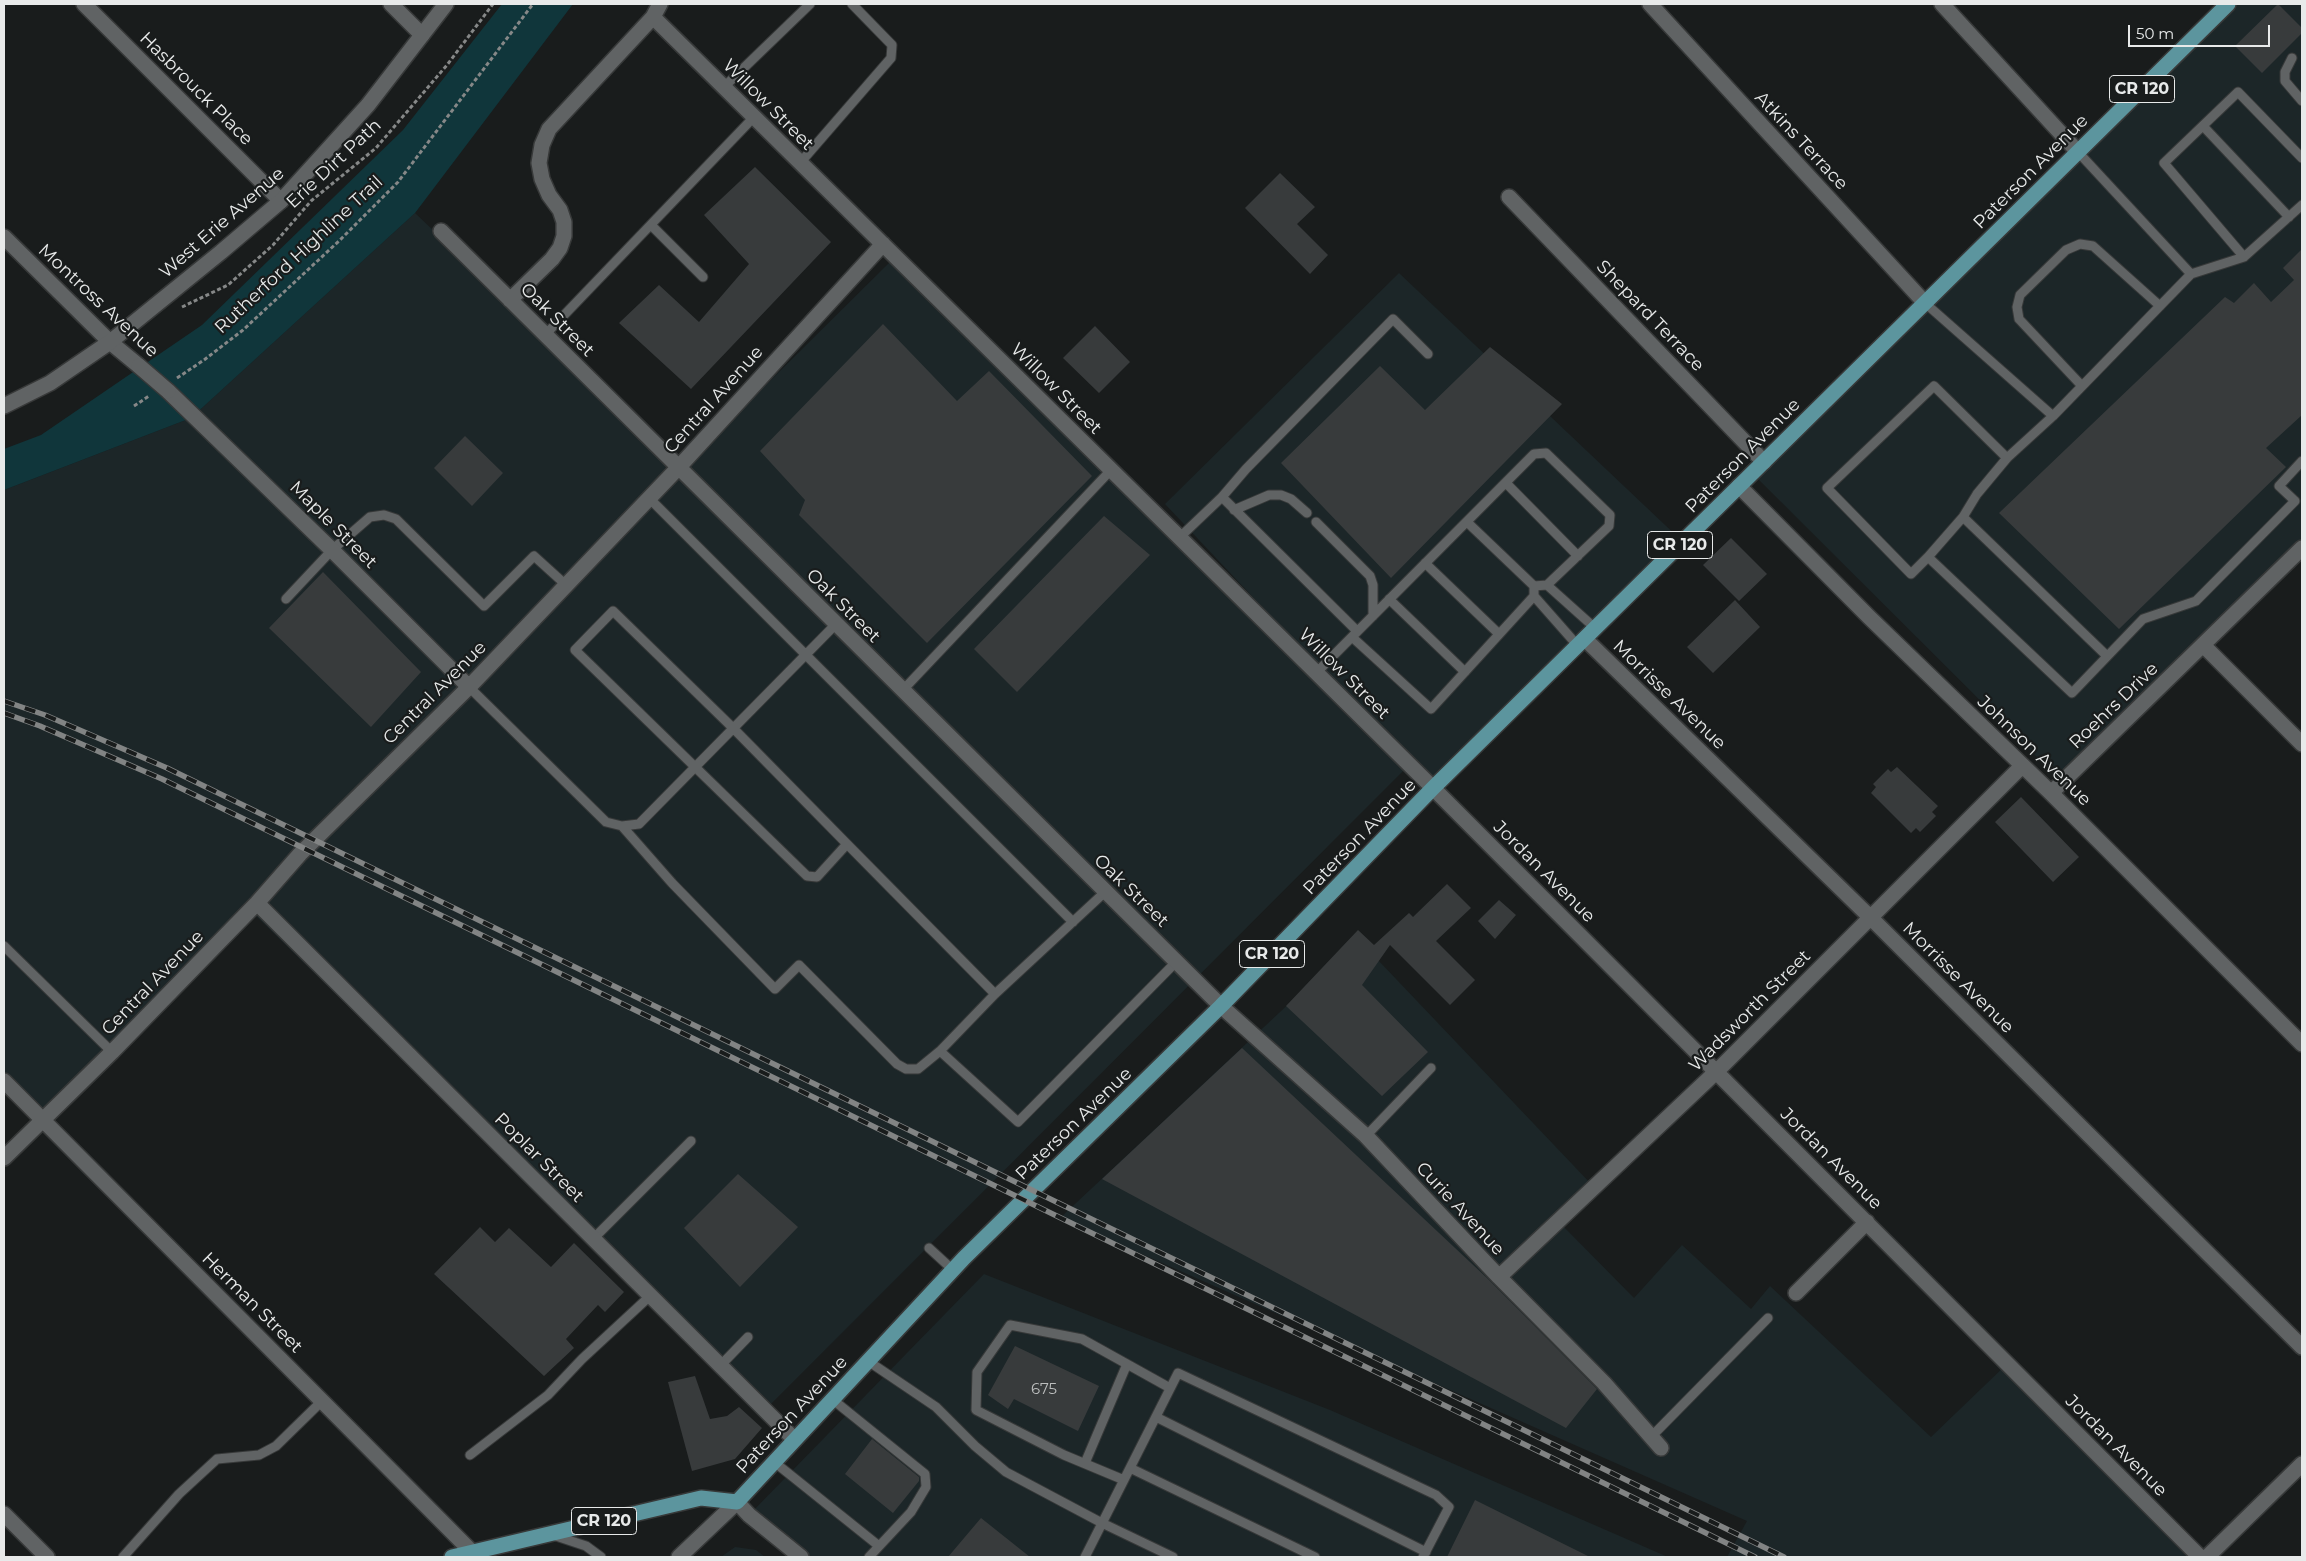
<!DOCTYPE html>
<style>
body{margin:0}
#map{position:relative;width:2306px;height:1561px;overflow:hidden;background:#191c1c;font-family:Montserrat,sans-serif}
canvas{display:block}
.frame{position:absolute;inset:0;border:5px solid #e8eaea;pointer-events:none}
.scale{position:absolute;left:2128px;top:25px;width:142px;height:22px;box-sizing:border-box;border:2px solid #e8eaea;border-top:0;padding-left:6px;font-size:15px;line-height:18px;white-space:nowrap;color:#e8eaea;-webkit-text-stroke:4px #191c1c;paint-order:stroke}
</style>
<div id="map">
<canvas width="2306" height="1561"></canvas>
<div class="frame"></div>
<div class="scale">50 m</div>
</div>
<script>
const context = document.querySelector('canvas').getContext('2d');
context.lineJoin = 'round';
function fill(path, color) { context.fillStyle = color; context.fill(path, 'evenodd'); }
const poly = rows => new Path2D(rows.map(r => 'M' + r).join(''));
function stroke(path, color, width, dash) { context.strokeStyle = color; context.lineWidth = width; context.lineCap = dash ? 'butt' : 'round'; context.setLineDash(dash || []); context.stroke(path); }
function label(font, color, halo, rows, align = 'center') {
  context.font = font + ' Montserrat,sans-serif'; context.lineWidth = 4.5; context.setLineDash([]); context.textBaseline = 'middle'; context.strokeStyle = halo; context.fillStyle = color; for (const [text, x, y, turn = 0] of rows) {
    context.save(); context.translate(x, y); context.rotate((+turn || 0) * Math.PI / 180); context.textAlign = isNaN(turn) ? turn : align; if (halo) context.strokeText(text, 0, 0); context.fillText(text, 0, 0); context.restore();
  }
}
fill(poly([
 [2228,4,2302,4,2302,548,2062,782,1752,473],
 [415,213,683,467,892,260,1407,767,762,1413,250,910,43,1130,4,1090,4,490,191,418],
 [1399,273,1683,542,1433,788,1165,504],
 [1358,939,1593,1186,1558,1221,1634,1298,1682,1245,1751,1309,1770,1286,1931,1437,2009,1362,2212,1557,1727,1557,1747,1521,1060,1218],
 [984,1274,1330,1410,1668,1557,801,1557,749,1515],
 [735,1547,756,1550,765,1557,721,1557]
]), '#1c2628');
fill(poly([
 [502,4,573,4,415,213,191,418,4,490,4,449,41,435,202,325,403,130]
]), '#10363b');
fill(poly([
 [2278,4,2302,28,2302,33,2262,73,2235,46],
 [755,167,831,242,691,389,619,323,659,285,699,322,749,264,704,215],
 [1280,173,1315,207,1297,224,1328,255,1310,274,1245,208],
 [2302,249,2302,415,2266,448,2286,467,2119,629,1999,513,2225,297,2234,303,2254,283,2271,302,2294,280,2283,268],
 [883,324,957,401,989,371,1092,476,927,643,799,515,805,500,760,451],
 [1095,326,1130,362,1099,393,1063,358],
 [1490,347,1562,404,1391,578,1281,463,1380,366,1425,410],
 [465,436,503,473,472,506,434,468],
 [1104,516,1150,555,1017,692,974,649],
 [1731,538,1767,574,1739,601,1703,565],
 [323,572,421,672,371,727,269,628],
 [1735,600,1760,627,1713,673,1687,647],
 [1897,767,1938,806,1932,812,1936,816,1920,832,1916,828,1911,833,1871,793,1876,787,1873,784,1888,769,1891,772],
 [2021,797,2079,857,2053,882,1995,822],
 [1447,884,1471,908,1436,941,1475,980,1450,1005,1390,945,1362,985,1428,1052,1382,1096,1286,1006,1358,930,1374,945,1409,913,1413,917],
 [1499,900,1516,915,1495,939,1478,921],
 [1242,1048,1487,1278,1597,1389,1566,1428,1102,1179],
 [738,1174,798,1227,740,1287,684,1228],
 [480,1227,495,1242,509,1228,551,1267,574,1243,624,1292,605,1312,598,1305,566,1339,574,1348,544,1376,434,1274],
 [1015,1346,1099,1386,1078,1431,1014,1399,1008,1409,988,1395],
 [695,1376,710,1419,727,1416,739,1407,762,1428,735,1459,692,1471,668,1382],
 [872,1439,919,1477,919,1481,893,1513,845,1474],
 [1475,1500,1590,1557,1447,1557],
 [981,1518,1030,1557,948,1557]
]), '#383b3c');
const lane = poly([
 [2292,58,2285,72,2285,81,2302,101],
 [724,87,810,4],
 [2203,126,2289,217],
 [2078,152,2191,274],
 [2302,158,2238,92,2164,163,2244,257,2191,274,2053,416,2007,458,1934,386,1827,488,1911,574,1928,557,2072,693,2143,619,2196,601,2295,501,2279,486,2302,461],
 [800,163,891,58,892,45,852,4],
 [651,225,703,277],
 [2244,257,2302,205],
 [1925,303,2053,416],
 [545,335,754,117],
 [2082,386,2019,319,2017,307,2020,295,2066,250,2080,244,2093,246,2160,306],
 [1506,483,1578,556],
 [1222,497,1246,469,1393,319,1428,354],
 [649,498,1073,922],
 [1234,510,1269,495,1281,495,1291,499,1307,513],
 [1963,517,1977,494,2007,458],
 [1316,522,1370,576,1373,585,1373,616],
 [1467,522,1534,586],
 [1180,537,1222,497,1357,631],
 [1928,557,1963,517,2107,656],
 [1425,563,1499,634],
 [1547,585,1595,628],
 [1534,596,1578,646],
 [286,599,332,550,370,517,384,515,396,519,484,606,534,556,566,585],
 [1389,599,1465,672],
 [1316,673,1534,454,1546,453,1610,515,1609,526,1547,585,1534,586,1534,596,1431,709,1352,637],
 [469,687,606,822,622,826,639,824,835,625],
 [902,691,1111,470],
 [622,826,672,883,775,989,799,965,897,1064,906,1069,918,1069,940,1051,1018,1122,1177,961],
 [847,844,817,877,807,876,575,650,613,611,733,728,847,844,995,994,1105,892],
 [4,946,112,1052],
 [940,1051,995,994],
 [1366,1136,1431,1068],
 [593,1239,691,1141],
 [929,1248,953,1270],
 [868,1361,936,1407,975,1446,1006,1472,1102,1523,1173,1557],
 [720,1366,748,1337],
 [832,1399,925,1474,926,1487,911,1512,869,1557],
 [1156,1417,1426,1552],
 [1651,1437,1768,1318],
 [470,1455,548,1395,582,1359,650,1296],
 [773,1461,879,1546],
 [1085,1463,1127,1364],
 [1130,1468,1315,1557],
 [1124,1480,1064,1455,976,1410,977,1372,1010,1325,1082,1339,1170,1388],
 [553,1535,586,1546,601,1557],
 [123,1557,179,1494,217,1459,259,1455,276,1446,323,1400],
 [1085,1557,1178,1373,1436,1495,1449,1507,1423,1557]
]);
const street = poly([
 [84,4,281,201],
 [391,4,422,35],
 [1650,4,1925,303],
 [1942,4,2078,152],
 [653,17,1433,788,2200,1557],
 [1509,197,1764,462],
 [441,231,1221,1006,1366,1136,1499,1277,1604,1383,1661,1448],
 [4,237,110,342,139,366],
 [510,300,552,259,560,248,564,236,564,222,560,210,549,195,542,179,539,163,542,145,549,129,653,17,660,4],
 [168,391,332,550,469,687],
 [1739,486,1869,617,2051,793,2302,1044],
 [1585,639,1871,918,2302,1347],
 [2203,645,2302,744],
 [2051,793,2302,548],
 [257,903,794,1439],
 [4,1081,472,1552],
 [4,1158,112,1052,257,903,300,854,469,687,678,468,883,244],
 [1499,1277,1717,1071,2022,766],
 [1796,1293,1867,1222],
 [737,1502,749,1515,801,1557],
 [4,1514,47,1557],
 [2207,1557,2302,1464]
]);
const secondary = poly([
 [4,406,50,383,110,342,221,252,281,201,368,105,446,4],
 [679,1557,737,1502]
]);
const primary = poly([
 [452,1557,701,1498,737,1502,964,1258,1221,1006,1433,788,2228,4]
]);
stroke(lane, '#373939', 11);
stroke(street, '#373939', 18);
stroke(secondary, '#373939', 18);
stroke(primary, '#373939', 18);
stroke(poly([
 [182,307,228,285,273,245,311,201,376,148,447,65,493,4],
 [177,378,204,360,243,330,340,240,398,182,533,4],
 [134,406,149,396]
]), '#868888', 3, [4, 2.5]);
stroke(lane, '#606364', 9);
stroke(street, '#606364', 15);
stroke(secondary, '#606364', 15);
stroke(primary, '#5c959e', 15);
const rail = poly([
 [4,701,45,715,167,768,1784,1557],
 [4,713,40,726,162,779,1755,1557]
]);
stroke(rail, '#828484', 5.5);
stroke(rail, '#191c1c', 4, [11]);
const streetBridge = poly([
 [139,366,168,391]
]);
stroke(streetBridge, '#373939', 18, []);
stroke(streetBridge, '#606364', 15);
label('15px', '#bcbebe', null, [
 ["675",1044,1390]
]);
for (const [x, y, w] of [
 [2142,89,65],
 [1680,545,65],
 [1272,954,65],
 [604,1521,65]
]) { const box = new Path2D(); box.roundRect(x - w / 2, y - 13.5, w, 27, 4); context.fillStyle = '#191c1c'; context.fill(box); stroke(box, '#e8eaea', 1); }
label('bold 16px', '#e8eaea', null, [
 ["CR 120",2142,89],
 ["CR 120",1680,545],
 ["CR 120",1272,954],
 ["CR 120",604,1521]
]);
label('18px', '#e8eaea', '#191c1c', [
 ["Hasbrouck Place",196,89,45],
 ["Willow Street",768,105,45],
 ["Atkins Terrace",1801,141,47],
 ["Erie Dirt Path",334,164,-43],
 ["Paterson Avenue",2031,172,-45],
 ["West Erie Avenue",222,223,-41],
 ["Rutherford Highline Trail",299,255,-43],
 ["Montross Avenue",98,301,43],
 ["Shepard Terrace",1650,316,46],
 ["Oak Street",557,320,45],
 ["Willow Street",1056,389,45],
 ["Central Avenue",714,400,-48],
 ["Paterson Avenue",1743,456,-45],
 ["Maple Street",333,525,45],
 ["Oak Street",843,606,45],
 ["Willow Street",1344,674,45],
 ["Central Avenue",435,693,-45],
 ["Morrisse Avenue",1669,695,44],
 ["Roehrs Drive",2114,706,-44],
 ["Johnson Avenue",2034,751,44],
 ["Paterson Avenue",1360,837,-46],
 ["Jordan Avenue",1544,872,45],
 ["Oak Street",1131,891,44],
 ["Morrisse Avenue",1958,978,45],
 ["Central Avenue",153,983,-46],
 ["Wadsworth Street",1750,1011,-45],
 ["Paterson Avenue",1074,1124,-44],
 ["Poplar Street",539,1158,45],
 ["Jordan Avenue",1831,1159,45],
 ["Curie Avenue",1460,1209,47],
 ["Herman Street",252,1303,45],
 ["Paterson Avenue",792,1415,-47],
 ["Jordan Avenue",2116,1446,45]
]);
</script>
